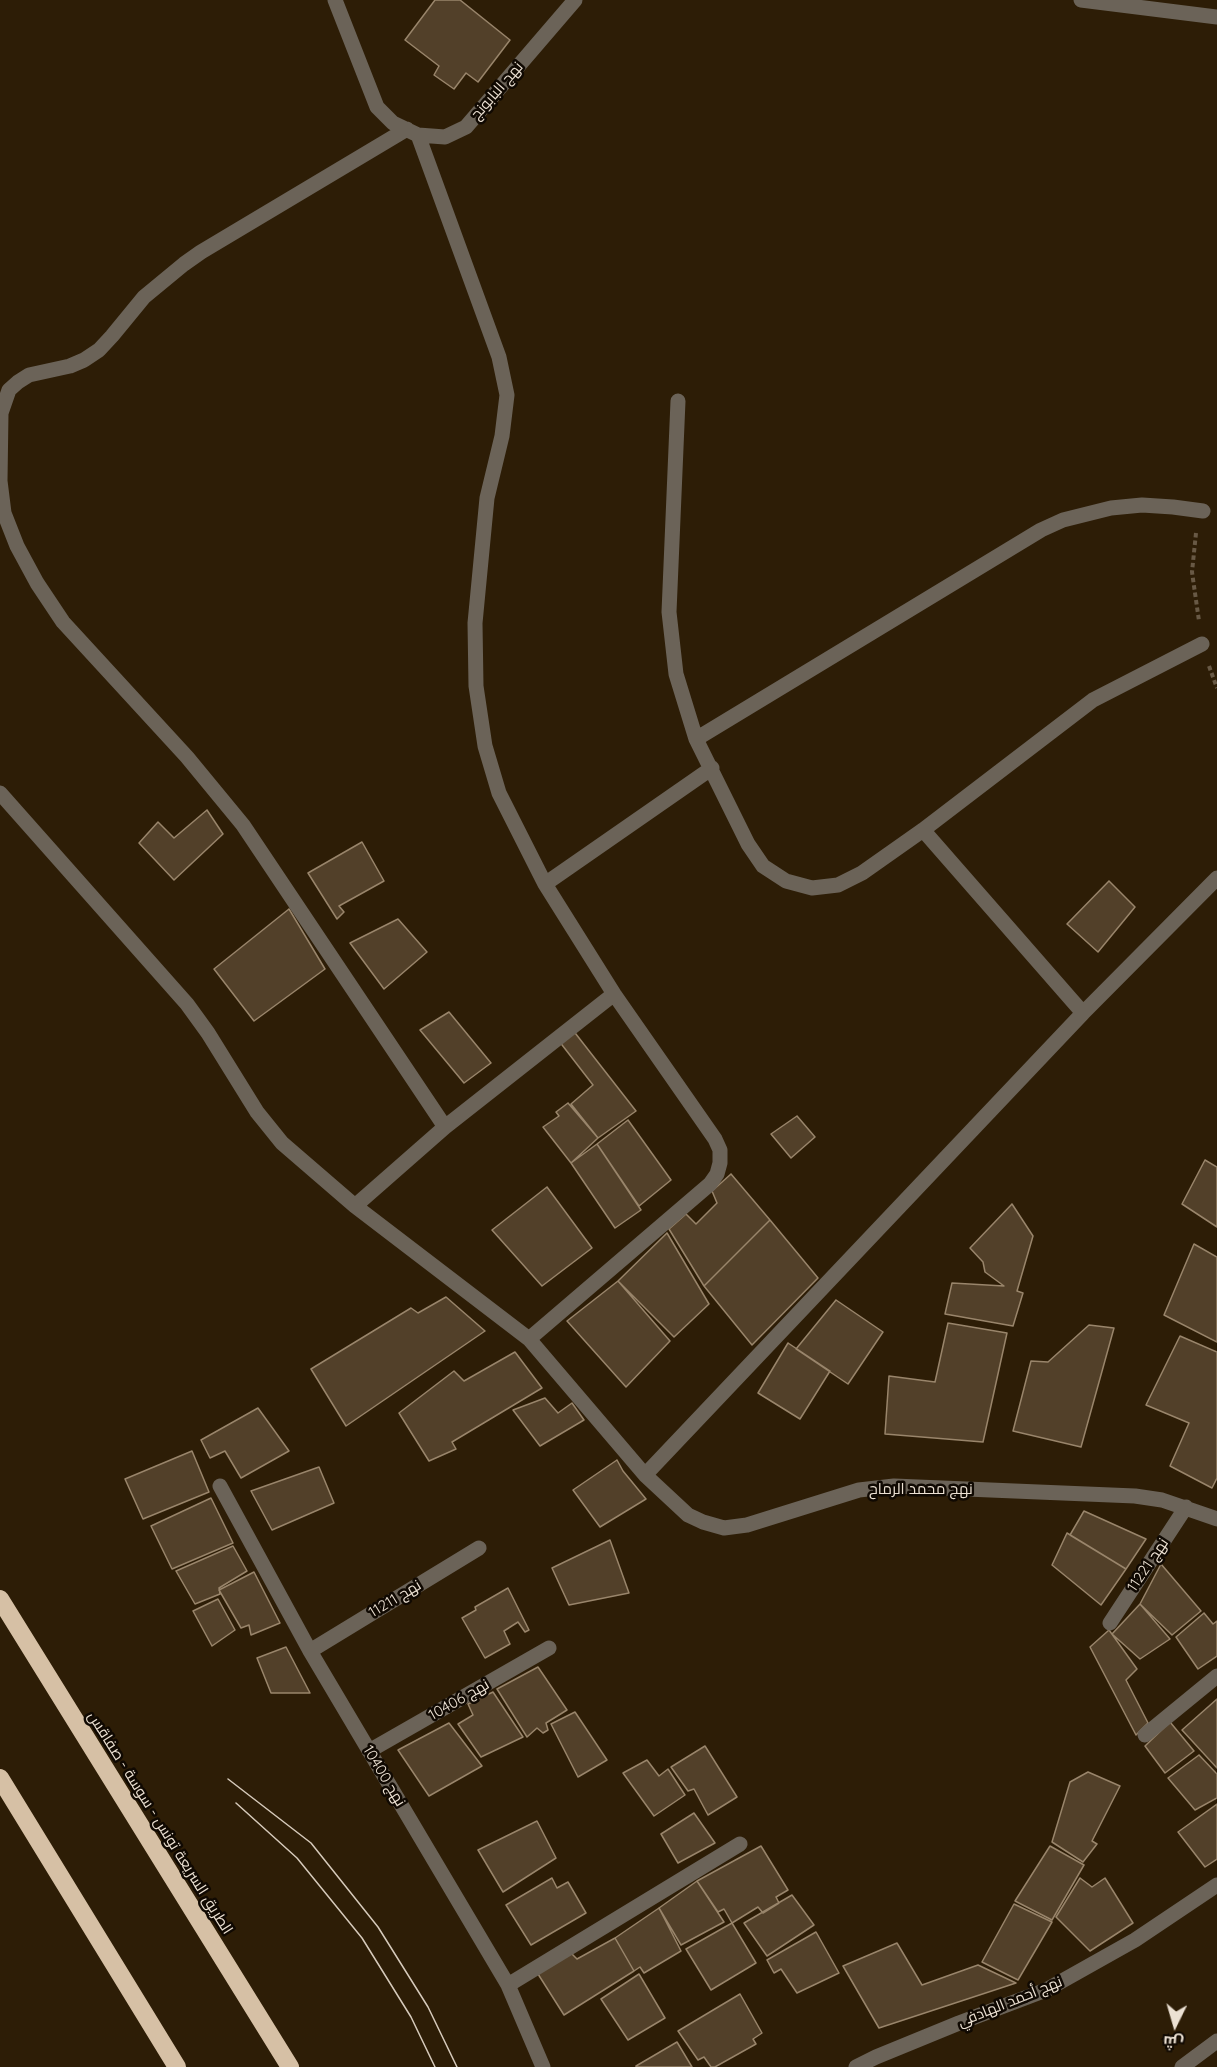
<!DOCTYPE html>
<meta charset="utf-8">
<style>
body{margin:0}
#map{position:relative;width:1217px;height:2067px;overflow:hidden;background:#2d1d06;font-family:Quicksand,Cairo,sans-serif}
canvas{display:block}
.north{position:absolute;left:1145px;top:1995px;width:60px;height:60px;-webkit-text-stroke:4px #100902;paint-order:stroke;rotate:185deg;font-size:16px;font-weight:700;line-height:24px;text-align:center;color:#ece1d3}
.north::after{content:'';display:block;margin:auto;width:21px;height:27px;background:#ece1d3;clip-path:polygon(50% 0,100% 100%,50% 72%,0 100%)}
</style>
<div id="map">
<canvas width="1217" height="2067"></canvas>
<div class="north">ش</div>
</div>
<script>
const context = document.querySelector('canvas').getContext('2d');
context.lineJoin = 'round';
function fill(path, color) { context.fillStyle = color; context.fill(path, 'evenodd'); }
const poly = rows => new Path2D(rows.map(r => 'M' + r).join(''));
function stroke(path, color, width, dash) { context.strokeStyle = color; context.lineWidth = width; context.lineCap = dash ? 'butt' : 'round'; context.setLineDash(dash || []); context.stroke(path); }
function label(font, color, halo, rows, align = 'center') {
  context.font = font + ' Quicksand,Cairo,sans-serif'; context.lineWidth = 5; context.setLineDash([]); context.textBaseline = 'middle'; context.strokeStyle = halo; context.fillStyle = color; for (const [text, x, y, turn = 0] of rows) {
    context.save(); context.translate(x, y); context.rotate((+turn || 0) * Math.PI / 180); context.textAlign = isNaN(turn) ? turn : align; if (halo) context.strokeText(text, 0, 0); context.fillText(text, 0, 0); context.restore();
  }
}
const building = poly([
 [435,0,460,0,510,40,478,82,466,73,454,89,434,75,439,66,405,40,435,0],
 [207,810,223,834,174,880,139,843,158,822,174,838,207,810],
 [362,842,384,881,339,906,344,912,337,919,308,873,362,842],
 [1109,881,1135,907,1098,952,1067,924,1109,881],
 [289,909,325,969,254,1021,214,969,289,909],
 [398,919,427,952,384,989,350,943,398,919],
 [449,1012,491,1063,464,1083,420,1030,449,1012],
 [572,1029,636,1111,598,1138,571,1104,593,1085,559,1041,572,1029],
 [568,1103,598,1138,571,1163,543,1127,559,1116,556,1112,568,1103],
 [797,1116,815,1137,791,1158,771,1134,797,1116],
 [628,1120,671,1180,639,1206,597,1144,628,1120],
 [597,1144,641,1210,615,1228,571,1163,597,1144],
 [1205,1160,1217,1167,1217,1227,1182,1204,1205,1160],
 [731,1174,770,1220,704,1286,669,1229,686,1214,696,1224,717,1203,712,1191,731,1174],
 [547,1187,592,1248,542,1286,492,1230,547,1187],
 [1012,1204,1033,1236,1017,1291,1023,1293,1013,1326,945,1314,952,1283,1004,1286,985,1272,983,1262,970,1248,1012,1204],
 [770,1220,818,1278,752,1345,704,1286,770,1220],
 [667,1233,709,1304,674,1337,618,1281,667,1233],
 [1194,1244,1217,1257,1217,1342,1164,1315,1194,1244],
 [618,1281,670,1341,626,1387,567,1321,618,1281],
 [446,1297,485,1331,346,1426,311,1369,411,1308,418,1313,446,1297],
 [836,1300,883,1332,848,1384,796,1349,836,1300],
 [948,1323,1007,1333,983,1442,885,1434,889,1376,935,1382,948,1323],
 [1089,1325,1114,1328,1081,1447,1013,1431,1031,1361,1048,1362,1089,1325],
 [1180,1336,1217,1352,1217,1478,1212,1488,1170,1466,1189,1423,1146,1405,1180,1336],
 [788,1343,830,1371,800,1419,758,1393,788,1343],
 [515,1352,542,1388,452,1442,456,1449,429,1461,399,1413,454,1371,464,1381,515,1352],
 [545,1398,558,1413,572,1403,584,1420,540,1446,513,1410,545,1398],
 [258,1408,289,1451,241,1478,225,1451,210,1458,201,1440,258,1408],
 [192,1451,209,1492,143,1519,125,1479,192,1451],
 [617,1460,623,1471,646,1499,600,1527,573,1490,617,1460],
 [319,1467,334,1503,272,1530,251,1491,319,1467],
 [211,1498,233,1543,172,1569,151,1526,211,1498],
 [1084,1511,1146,1539,1126,1569,1070,1535,1084,1511],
 [1067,1533,1126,1569,1101,1605,1052,1565,1067,1533],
 [610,1540,629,1593,569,1605,552,1568,610,1540],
 [233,1546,247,1571,219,1588,220,1594,195,1604,176,1571,233,1546],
 [1161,1564,1201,1611,1172,1635,1140,1604,1161,1564],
 [254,1572,280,1623,251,1635,249,1625,241,1628,219,1590,254,1572],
 [508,1588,529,1630,525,1632,518,1622,504,1631,510,1644,485,1658,462,1618,476,1610,475,1607,508,1588],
 [218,1599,235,1630,212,1646,193,1611,218,1599],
 [1140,1604,1170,1639,1140,1659,1112,1634,1140,1604],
 [1204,1613,1213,1624,1217,1621,1217,1656,1198,1669,1176,1637,1204,1613],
 [1109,1630,1137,1669,1126,1680,1148,1723,1136,1735,1090,1647,1109,1630],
 [286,1647,310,1693,271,1693,257,1658,286,1647],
 [538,1667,567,1710,546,1723,548,1730,543,1733,537,1728,527,1737,497,1689,538,1667],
 [493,1692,523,1737,481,1757,458,1724,473,1715,468,1704,493,1692],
 [1217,1699,1217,1768,1182,1730,1217,1699],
 [575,1712,607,1760,578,1777,551,1724,575,1712],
 [1170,1722,1194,1751,1165,1773,1145,1746,1170,1722],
 [449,1723,482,1766,429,1796,398,1750,449,1723],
 [705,1746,737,1797,708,1815,694,1789,688,1791,671,1767,705,1746],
 [1199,1755,1217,1774,1217,1798,1195,1810,1168,1778,1199,1755],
 [647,1760,659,1776,668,1769,685,1795,654,1816,623,1773,647,1760],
 [1088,1772,1120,1786,1092,1841,1097,1844,1083,1862,1052,1842,1070,1782,1088,1772],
 [1217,1804,1217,1859,1205,1867,1178,1832,1217,1804],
 [694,1813,715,1843,678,1863,661,1834,694,1813],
 [537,1821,556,1858,503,1892,478,1850,537,1821],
 [761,1846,788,1890,776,1897,779,1903,763,1913,758,1907,732,1923,724,1909,718,1912,697,1881,761,1846],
 [1050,1846,1084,1865,1052,1920,1015,1901,1050,1846],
 [552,1878,557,1888,568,1882,586,1913,531,1945,506,1905,552,1878],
 [1080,1878,1092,1887,1105,1878,1133,1923,1090,1951,1056,1917,1080,1878],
 [697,1881,724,1922,681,1945,659,1908,697,1881],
 [792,1895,814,1925,767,1956,744,1923,792,1895],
 [1014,1904,1052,1922,1018,1980,982,1962,1014,1904],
 [659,1908,681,1951,644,1973,640,1967,634,1971,615,1938,659,1908],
 [732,1923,756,1963,711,1990,686,1949,732,1923],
 [816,1932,839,1973,797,1993,781,1969,774,1973,767,1960,816,1932],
 [615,1938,634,1971,564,2015,538,1974,570,1952,577,1959,615,1938],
 [897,1943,922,1985,978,1965,1016,1983,879,2028,843,1966,897,1943],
 [639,1974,665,2018,628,2040,601,1999,639,1974],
 [740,1994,762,2033,753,2039,756,2044,715,2067,711,2067,704,2057,698,2060,678,2031,740,1994],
 [677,2042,692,2067,636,2067,636,2066,677,2042]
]);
fill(building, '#524029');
stroke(building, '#99856b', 1.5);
stroke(poly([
 [1196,533,1192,572,1199,621],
 [1209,666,1217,688]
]), '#685945', 4, [4.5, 3]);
stroke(poly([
 [335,0,377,107,393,123,418,135,445,137,466,127,575,0],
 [1081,0,1217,17],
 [407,129,201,252,184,264,144,297,112,336,99,350,84,360,70,366,29,375,18,382,9,390,1,413,0,481,4,513,17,546,37,583,63,622,187,757,243,825,445,1127],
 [418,135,499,357,507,395,502,436,487,498,475,623,476,686,485,746,499,793,545,884,614,994,715,1139,720,1150,720,1163,717,1174,710,1184,529,1339],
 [678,401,669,612,676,674,696,739,748,844,763,866,786,881,812,888,838,885,862,873,923,830,1093,700,1202,644],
 [696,739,1041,530,1063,520,1111,508,1142,505,1173,507,1203,511],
 [0,793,187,1004,208,1033,257,1112,282,1143,355,1206,529,1339,645,1475,688,1515,703,1522,724,1528,747,1525,859,1490,894,1486,1135,1496,1162,1500,1217,1519],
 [923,830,1083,1013],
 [545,884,712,768],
 [355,1206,445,1127,614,994],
 [645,1475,1083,1013,1217,878],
 [220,1486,310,1651,508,1985,543,2067],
 [1110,1623,1186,1507],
 [310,1651,479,1548],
 [1145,1735,1217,1676],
 [369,1751,549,1648],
 [508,1985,740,1844],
 [856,2067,876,2057,959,2023,1046,1990,1135,1940,1217,1885],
 [1182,2067,1217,2041]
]), '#6b6358', 15);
stroke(poly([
 [0,1599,290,2067],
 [0,1778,177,2067]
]), '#d6c0a5', 18);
stroke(poly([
 [228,1779,311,1843,378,1927,428,2007,457,2067],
 [236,1803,297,1858,362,1938,411,2017,435,2067]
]), '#d6cabb', 1.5);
label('15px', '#ece1d3', '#100902', [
 ["نهج البابونج",497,91,-49],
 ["نهج محمد الرماح",921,1489],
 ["نهج 11221",1148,1565,-56],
 ["نهج 11211",395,1599,-31],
 ["نهج 10406",459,1700,-30],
 ["نهج 10400",384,1776,59],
 ["الطريق السريعة تونس - سوسة - صفاقس",160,1823,58],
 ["نهج أحمد الهادفي",1010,2002,-22]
]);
</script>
